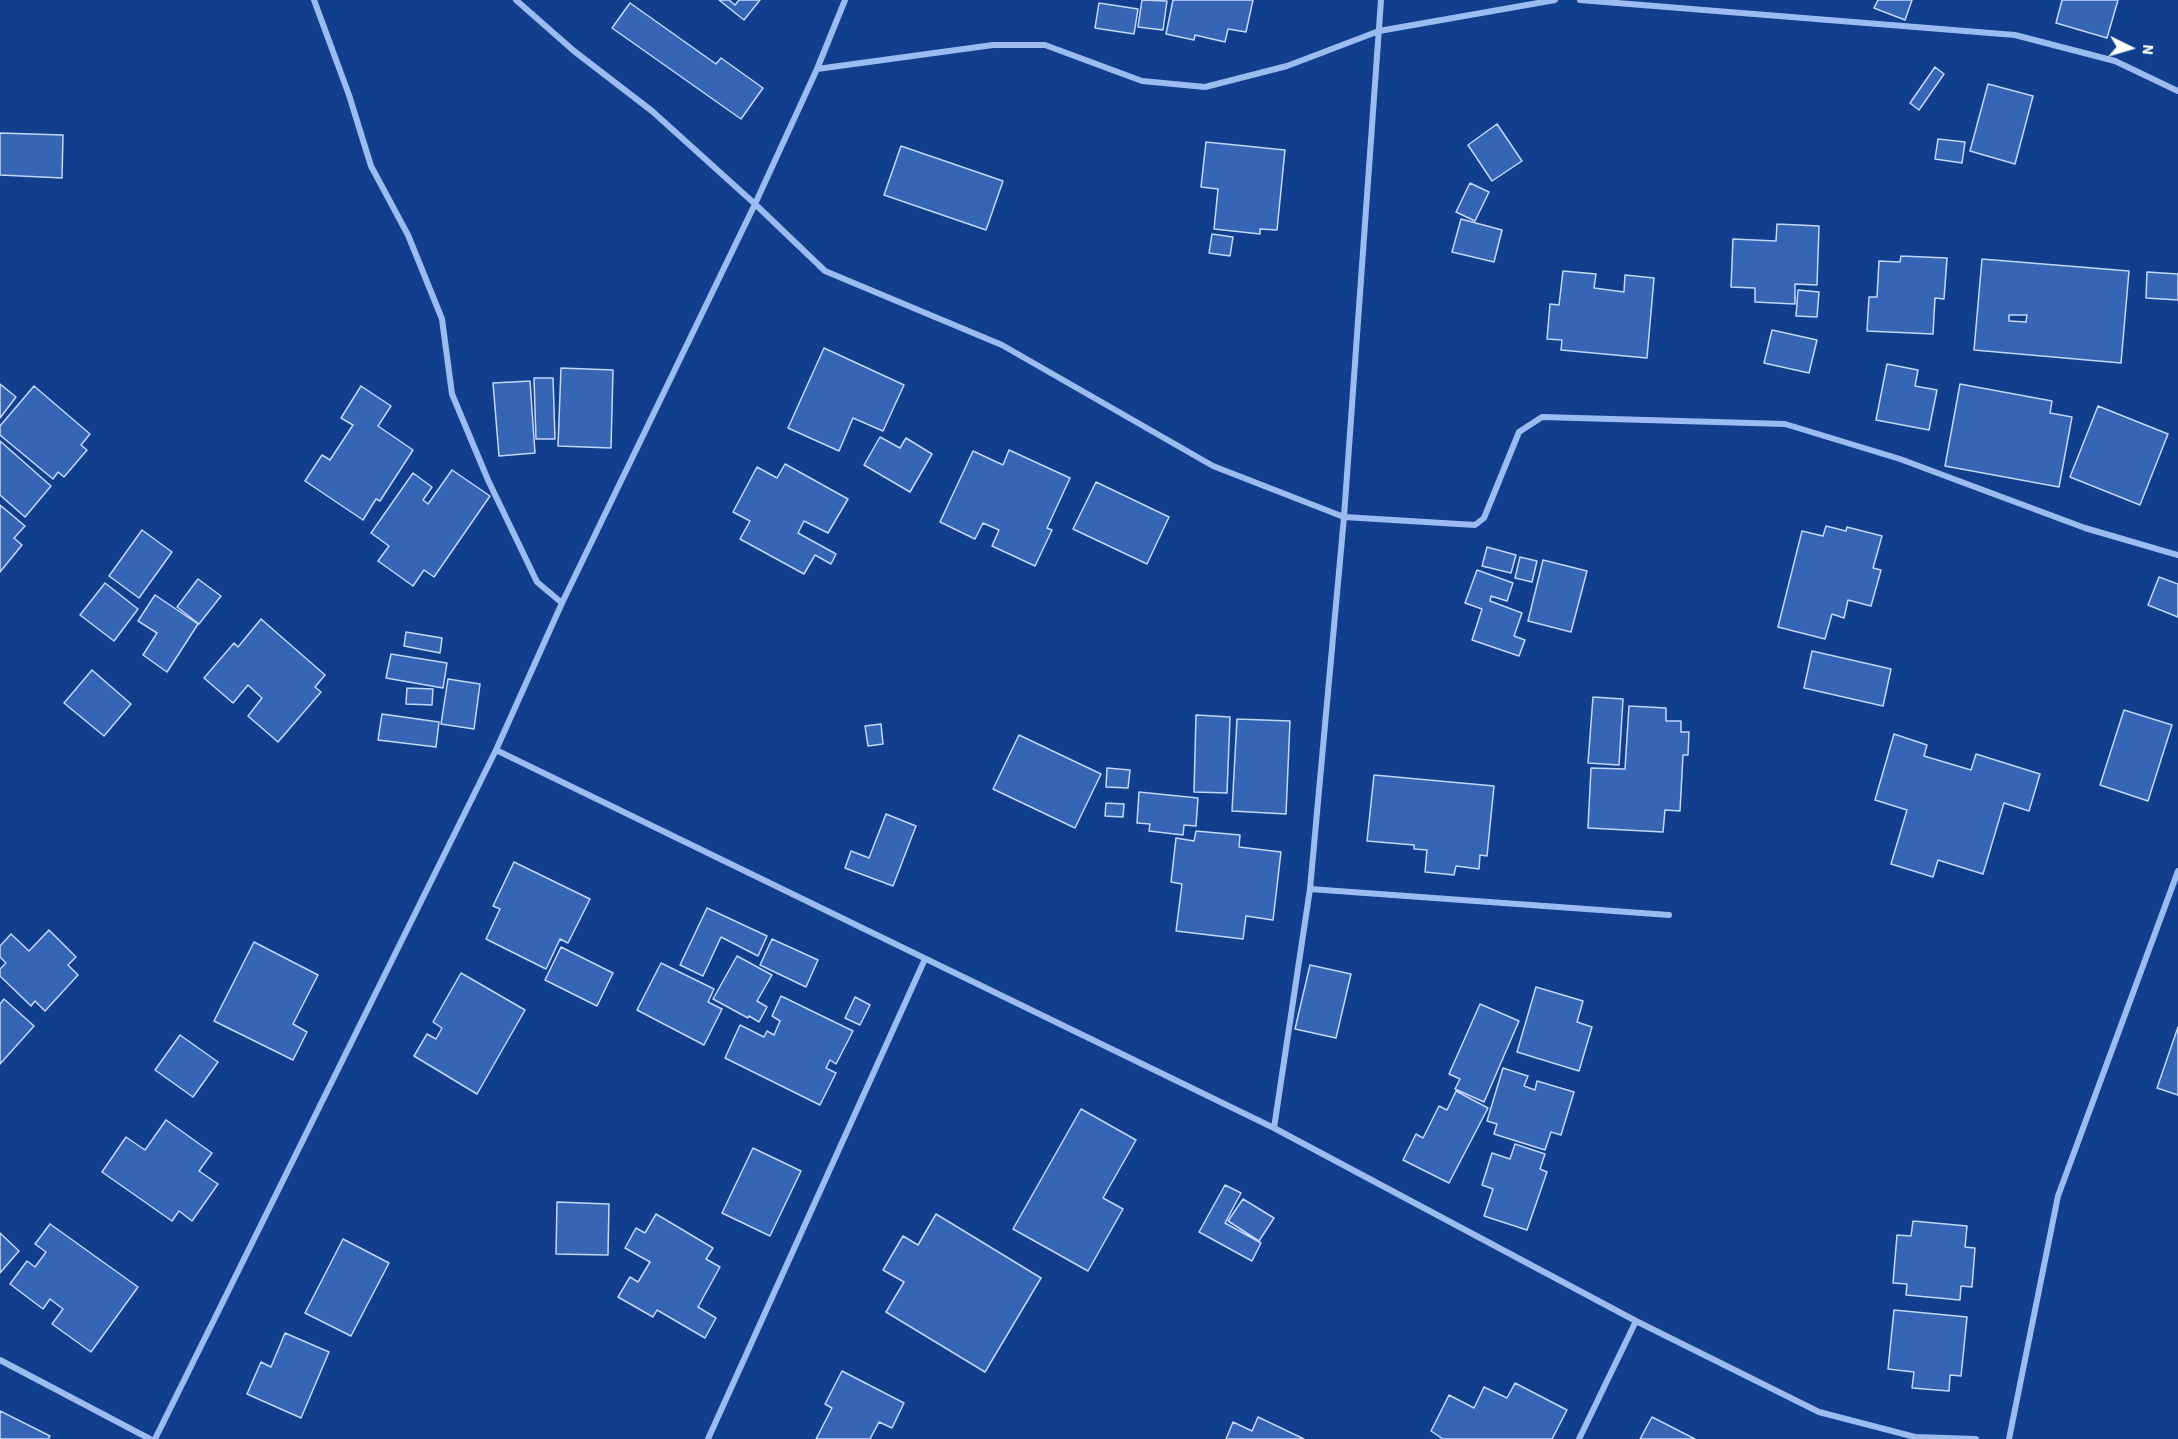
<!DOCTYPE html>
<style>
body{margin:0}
#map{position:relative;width:2178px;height:1439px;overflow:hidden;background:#123f8d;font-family:"Source Sans 3",sans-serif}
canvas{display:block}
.north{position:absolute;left:2100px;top:18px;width:60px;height:60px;-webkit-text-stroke:4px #123f8d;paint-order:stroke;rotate:95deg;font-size:16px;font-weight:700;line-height:24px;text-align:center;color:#fff}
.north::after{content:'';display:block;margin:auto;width:21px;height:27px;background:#fff;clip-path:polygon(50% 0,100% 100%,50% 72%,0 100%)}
</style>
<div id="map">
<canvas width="2178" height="1439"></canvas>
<div class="north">N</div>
</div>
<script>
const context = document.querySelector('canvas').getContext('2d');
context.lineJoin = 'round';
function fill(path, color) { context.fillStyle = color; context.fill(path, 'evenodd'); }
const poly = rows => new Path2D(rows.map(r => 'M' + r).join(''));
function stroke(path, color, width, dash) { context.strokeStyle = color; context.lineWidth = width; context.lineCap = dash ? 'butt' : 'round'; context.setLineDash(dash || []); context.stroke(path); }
const building = poly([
 [719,0,729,0,735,5,739,0,760,0,744,20,719,0],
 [1142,0,1167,1,1163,30,1138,27,1142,0],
 [1173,0,1253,0,1246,32,1228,29,1225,42,1195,35,1194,40,1166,34,1173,0],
 [1878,0,1912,0,1905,20,1874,8,1878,0],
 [2062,0,2118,0,2107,38,2056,23,2062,0],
 [630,3,716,64,721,58,763,88,741,119,612,28,630,3],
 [1099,3,1138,9,1134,34,1095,28,1099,3],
 [1935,67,1944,74,1919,110,1910,103,1935,67],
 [1988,84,2033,96,2015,164,1970,151,1988,84],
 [1497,124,1522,161,1492,181,1468,145,1497,124],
 [0,133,63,135,62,178,0,175,0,133],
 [1938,139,1965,142,1962,163,1935,159,1938,139],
 [1206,142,1285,150,1277,230,1260,229,1260,234,1214,229,1218,189,1201,187,1206,142],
 [901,146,1003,181,986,230,884,195,901,146],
 [1470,183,1489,192,1475,221,1456,212,1470,183],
 [1461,219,1502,230,1494,262,1452,252,1461,219],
 [1777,224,1819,226,1817,285,1795,284,1795,304,1755,302,1755,288,1731,287,1733,239,1776,241,1777,224],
 [1212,234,1233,237,1230,256,1209,253,1212,234],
 [1901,256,1947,258,1944,299,1935,298,1933,334,1867,331,1869,297,1877,297,1879,261,1900,262,1901,256],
 [1982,259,2129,271,2121,363,1974,350,1982,259],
 [2009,315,2027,315,2026,322,2009,321,2009,315],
 [1563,271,1596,274,1594,288,1624,292,1625,275,1654,278,1647,358,1561,350,1562,340,1547,339,1550,304,1559,305,1563,271],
 [2147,272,2178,274,2178,300,2146,298,2147,272],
 [1798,290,1819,292,1817,317,1796,316,1798,290],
 [1772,330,1817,340,1809,373,1764,363,1772,330],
 [824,348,904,385,883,431,853,418,839,451,788,428,824,348],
 [1887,364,1918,370,1915,386,1937,390,1929,430,1876,420,1887,364],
 [561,368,613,370,611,448,558,446,561,368],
 [534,378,553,378,555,439,536,439,534,378],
 [530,381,535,453,499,456,493,383,530,381],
 [0,384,16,397,0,418,0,384],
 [1960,384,2052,401,2050,413,2072,417,2059,487,1945,466,1960,384],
 [34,386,90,434,81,445,87,450,64,477,58,472,53,479,0,435,0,426,34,386],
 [361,386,391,406,378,426,413,450,380,501,376,499,363,520,305,481,322,455,330,460,353,425,341,418,361,386],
 [2098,406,2168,434,2140,505,2070,477,2098,406],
 [880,437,900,448,906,438,932,454,910,492,864,465,880,437],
 [0,441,51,486,25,517,0,495,0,441],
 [1009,450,1070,478,1047,528,1052,530,1035,566,992,546,999,530,983,523,975,539,940,522,973,451,1003,465,1009,450],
 [785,464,848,499,828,533,804,521,798,533,836,554,831,564,815,555,804,574,740,539,750,521,733,512,757,467,777,478,785,464],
 [452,470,490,496,434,577,424,570,413,586,378,561,389,546,371,533,413,473,432,487,423,500,428,504,452,470],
 [1096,482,1169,517,1147,564,1073,529,1096,482],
 [0,505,25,526,14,538,22,545,0,572,0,505],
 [1826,526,1846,531,1847,527,1882,536,1873,568,1881,570,1871,606,1848,600,1844,618,1832,614,1825,639,1778,627,1802,531,1823,536,1826,526],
 [142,530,172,552,139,598,109,576,142,530],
 [1487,547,1516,555,1511,573,1482,566,1487,547],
 [1520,557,1537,561,1532,582,1515,578,1520,557],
 [1543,560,1587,571,1571,632,1528,621,1543,560],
 [1477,570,1513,583,1507,601,1491,596,1490,601,1522,613,1514,636,1525,640,1519,656,1472,640,1482,609,1465,603,1477,570],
 [2159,577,2178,584,2178,617,2148,605,2159,577],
 [198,579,221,596,199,624,177,607,198,579],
 [105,583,138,609,114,641,80,615,105,583],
 [155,595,198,624,167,672,143,655,157,633,138,621,155,595],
 [261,619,325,675,315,687,321,692,278,742,248,716,262,698,248,685,233,703,204,678,234,643,238,647,261,619],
 [406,632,442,638,440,653,404,646,406,632],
 [1812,651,1891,669,1883,706,1804,688,1812,651],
 [391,654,447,663,443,688,386,678,391,654],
 [92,670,131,704,104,736,64,703,92,670],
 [448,679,480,684,474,729,441,724,448,679],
 [407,688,433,689,432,705,406,704,407,688],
 [1593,697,1623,699,1619,765,1588,763,1593,697],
 [1629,706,1666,708,1666,721,1681,721,1681,732,1689,732,1688,755,1683,755,1680,811,1665,810,1663,832,1588,828,1591,768,1625,769,1629,706],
 [2124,710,2172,725,2148,801,2100,785,2124,710],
 [382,714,439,722,436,747,378,740,382,714],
 [1196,715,1230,717,1227,793,1194,792,1196,715],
 [1237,719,1290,721,1286,814,1232,811,1237,719],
 [881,724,883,744,868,746,865,726,881,724],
 [1894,734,1927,745,1924,756,1971,770,1976,754,2040,774,2029,811,2004,803,1983,874,1938,860,1933,877,1891,864,1907,810,1875,800,1894,734],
 [1019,735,1101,774,1075,828,993,789,1019,735],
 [1107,768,1130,770,1128,788,1106,787,1107,768],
 [1374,775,1494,786,1487,856,1480,855,1479,869,1456,866,1454,875,1425,872,1427,850,1414,849,1414,845,1367,841,1374,775],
 [1139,792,1198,798,1196,826,1184,825,1183,835,1149,831,1150,824,1137,823,1139,792],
 [1106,803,1124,804,1123,817,1105,816,1106,803],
 [886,814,916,826,893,886,845,868,851,851,869,858,886,814],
 [1196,831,1240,835,1239,847,1281,852,1273,920,1246,916,1243,939,1176,931,1182,884,1171,882,1176,838,1194,841,1196,831],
 [514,862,590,899,568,943,560,939,546,969,486,939,500,909,493,906,514,862],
 [707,908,767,936,758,956,721,937,703,976,680,965,707,908],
 [49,930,76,957,68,965,78,975,45,1011,35,1001,31,1006,0,976,0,969,6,963,0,957,0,946,11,934,29,951,49,930],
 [772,939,818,960,806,987,760,965,772,939],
 [254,942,318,975,293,1024,307,1032,293,1060,214,1021,254,942],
 [561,947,613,973,597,1006,545,980,561,947],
 [737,956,772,975,757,1001,767,1007,759,1022,749,1016,748,1018,713,999,737,956],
 [661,963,714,989,708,1002,722,1009,704,1045,637,1010,661,963],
 [1310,965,1351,974,1336,1038,1295,1029,1310,965],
 [461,973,525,1010,477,1094,414,1056,427,1034,436,1039,442,1028,433,1022,461,973],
 [1536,987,1583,1001,1577,1022,1592,1027,1579,1071,1517,1052,1536,987],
 [781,996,853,1031,836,1064,830,1060,826,1068,836,1073,820,1105,725,1058,740,1025,764,1037,767,1031,774,1035,780,1021,772,1016,781,996],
 [855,997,870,1005,860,1025,845,1018,855,997],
 [4,999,34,1026,0,1064,0,1004,4,999],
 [1480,1004,1519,1021,1484,1102,1455,1089,1460,1079,1449,1074,1480,1004],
 [2178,1027,2178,1095,2157,1088,2178,1027],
 [180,1035,218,1062,193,1097,155,1070,180,1035],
 [1503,1068,1528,1076,1524,1086,1535,1090,1537,1081,1574,1092,1561,1135,1551,1132,1545,1150,1494,1134,1497,1124,1487,1121,1503,1068],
 [1456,1091,1488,1108,1449,1183,1403,1160,1416,1134,1423,1138,1439,1106,1447,1110,1456,1091],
 [1081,1109,1136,1140,1103,1198,1123,1209,1088,1271,1013,1229,1081,1109],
 [166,1120,212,1153,199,1171,218,1184,192,1221,179,1211,172,1221,102,1172,126,1137,145,1150,166,1120],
 [1515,1144,1545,1154,1540,1169,1547,1172,1527,1230,1484,1216,1493,1189,1482,1185,1492,1153,1510,1159,1515,1144],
 [753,1148,801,1171,770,1236,722,1213,753,1148],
 [1225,1185,1241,1193,1225,1223,1261,1243,1252,1261,1199,1232,1225,1185],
 [1243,1199,1274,1218,1259,1241,1228,1221,1243,1199],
 [557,1202,609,1204,608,1255,556,1254,557,1202],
 [656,1214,713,1248,706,1259,720,1267,698,1307,716,1318,705,1338,657,1310,653,1317,618,1297,630,1277,638,1282,650,1262,625,1248,636,1228,645,1233,656,1214],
 [936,1214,1041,1278,985,1372,886,1312,904,1282,883,1270,903,1236,918,1245,936,1214],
 [1913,1221,1967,1226,1965,1247,1975,1248,1972,1287,1961,1286,1960,1300,1906,1295,1907,1284,1893,1283,1897,1235,1911,1236,1913,1221],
 [50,1224,138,1287,91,1352,52,1324,63,1309,50,1299,43,1309,10,1284,27,1261,35,1267,46,1252,35,1244,50,1224],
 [0,1233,19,1251,0,1273,0,1233],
 [343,1239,389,1263,351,1336,305,1313,343,1239],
 [1894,1310,1967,1317,1961,1376,1950,1375,1949,1391,1912,1388,1914,1372,1888,1369,1894,1310],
 [285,1333,329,1352,301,1418,247,1394,261,1362,271,1367,285,1333],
 [842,1371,904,1403,892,1428,879,1422,870,1439,816,1439,832,1408,825,1404,842,1371],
 [1515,1383,1567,1410,1552,1439,1443,1439,1431,1431,1449,1395,1474,1408,1484,1387,1507,1398,1515,1383],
 [0,1411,50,1436,48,1439,0,1439,0,1411],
 [1258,1417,1304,1439,1226,1439,1233,1422,1252,1431,1258,1417],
 [1652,1417,1695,1439,1640,1439,1652,1417]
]);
fill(building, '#3665b5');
stroke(building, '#c2d8fc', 1.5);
stroke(poly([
 [314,0,349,95,371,166,408,235,442,319,452,394,488,480,537,582,562,603],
 [516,0,574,51,652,111,755,204,825,271,1002,345,1213,466,1344,517,1475,525,1484,518,1519,432,1542,417,1785,424,1900,459,2085,528,2178,555],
 [1580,0,2015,35,2115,61,2178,91],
 [817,69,993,45,1045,45,1142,81,1205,87,1287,66,1379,31,1555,0],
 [496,750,1274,1128,1636,1321,1819,1412,1915,1437,1976,1439],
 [1310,889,1669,915],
 [1274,1128,1310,889,1344,517,1381,0],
 [0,1360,150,1439],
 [155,1439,496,750,562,603,755,204,817,69,845,0],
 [708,1439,925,959],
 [1579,1439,1636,1321],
 [2009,1439,2058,1196,2178,871]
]), '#9cbcf1', 6);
</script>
